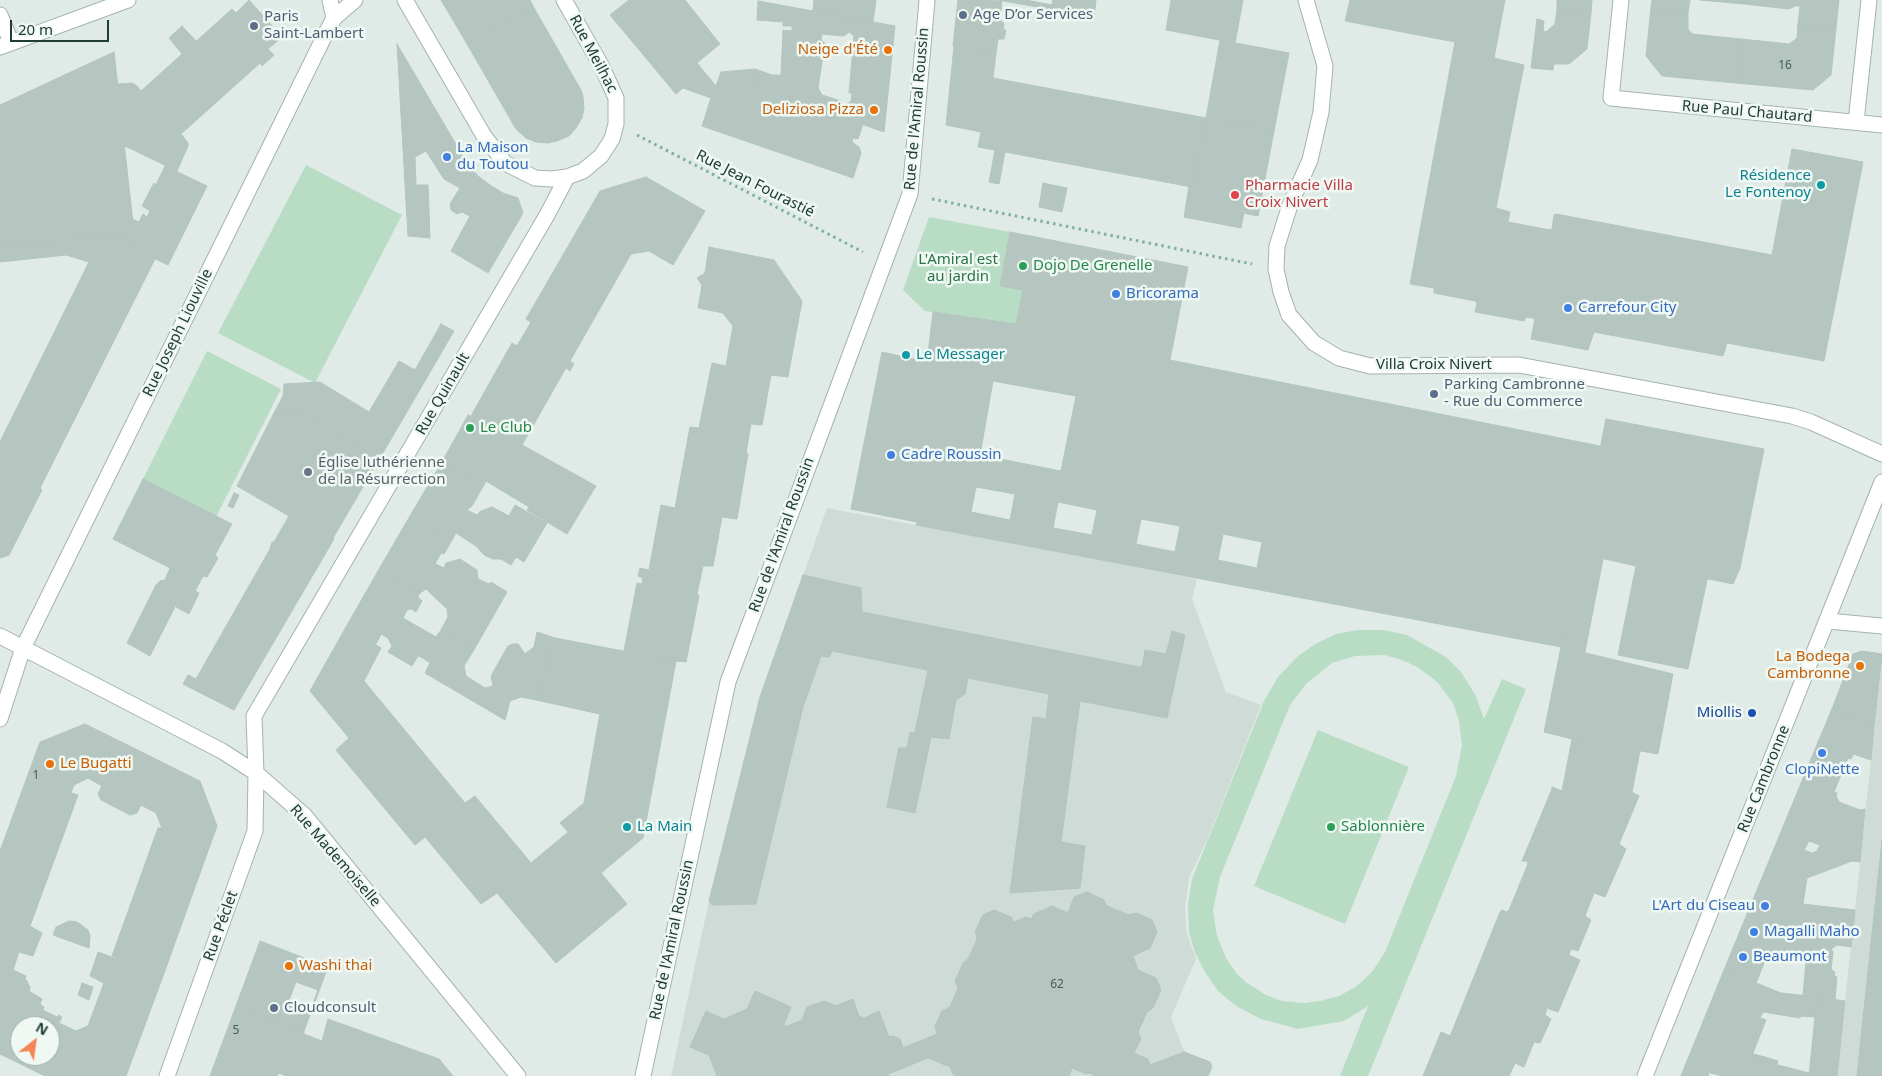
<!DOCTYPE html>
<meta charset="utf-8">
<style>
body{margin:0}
#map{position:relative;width:1882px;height:1076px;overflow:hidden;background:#e0ebe7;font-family:"Noto Sans",sans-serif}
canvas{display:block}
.north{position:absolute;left:10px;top:1016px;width:50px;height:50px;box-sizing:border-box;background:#f0f8f4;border:1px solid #9dada8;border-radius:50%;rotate:30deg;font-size:14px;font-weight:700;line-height:20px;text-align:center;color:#203c36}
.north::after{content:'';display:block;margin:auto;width:18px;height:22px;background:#f48555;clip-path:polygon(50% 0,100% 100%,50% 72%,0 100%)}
.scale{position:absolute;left:10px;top:20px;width:99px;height:22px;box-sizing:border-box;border:2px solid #203c36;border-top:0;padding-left:6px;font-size:15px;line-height:18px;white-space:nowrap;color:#203c36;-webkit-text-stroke:4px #f0f8f4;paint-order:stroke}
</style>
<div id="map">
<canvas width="1882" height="1076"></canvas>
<div class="north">N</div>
<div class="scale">20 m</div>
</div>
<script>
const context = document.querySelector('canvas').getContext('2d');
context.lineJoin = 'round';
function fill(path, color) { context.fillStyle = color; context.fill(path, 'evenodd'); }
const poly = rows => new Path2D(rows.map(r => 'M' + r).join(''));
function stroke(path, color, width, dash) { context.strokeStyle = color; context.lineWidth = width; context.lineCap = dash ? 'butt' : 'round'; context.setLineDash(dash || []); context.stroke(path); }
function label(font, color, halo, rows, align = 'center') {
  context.font = font + ' "Noto Sans",sans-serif'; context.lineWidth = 5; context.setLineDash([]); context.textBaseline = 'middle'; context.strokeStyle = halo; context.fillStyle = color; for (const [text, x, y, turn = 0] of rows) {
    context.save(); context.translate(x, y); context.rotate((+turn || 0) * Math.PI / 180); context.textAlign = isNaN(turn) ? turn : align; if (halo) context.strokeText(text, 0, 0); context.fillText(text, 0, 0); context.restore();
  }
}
fill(poly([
 [827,508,1197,579,1192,599,1226,692,1261,705,1207,840,1189,878,1185,907,1186,931,1196,959,1171,1017,1184,1051,1210,1062,1212,1067,1208,1076,671,1076,709,901,760,697],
 [1882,654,1882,1076,1837,1076,1871,760]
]), '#cedbd6');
fill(poly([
 [306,165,402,215,315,383,218,333],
 [929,217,1010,232,1000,286,1023,290,1016,324,925,311,903,290],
 [207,351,281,389,216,517,143,479],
 [1358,630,1383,630,1407,635,1446,657,1461,672,1476,696,1484,719,1502,679,1526,689,1368,1076,1340,1076,1368,1006,1344,1021,1298,1029,1261,1019,1236,1006,1218,991,1205,972,1195,953,1189,932,1188,904,1192,879,1264,701,1278,677,1297,657,1315,644,1336,634],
 [1384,655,1402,660,1419,668,1437,682,1453,703,1459,721,1462,745,1456,776,1385,952,1372,972,1357,986,1339,996,1320,1001,1304,1003,1282,1001,1266,995,1247,983,1237,974,1226,958,1217,936,1213,910,1220,877,1290,705,1306,684,1332,663,1355,656],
 [1318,730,1409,767,1345,924,1254,886]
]), '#b8ddc4');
const building = poly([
 [249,0,282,37,268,49,274,55,262,66,260,63,181,134,188,143,188,146,177,171,125,146,118,84,132,83,137,86,141,91,232,9,236,13,249,0],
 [441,0,530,0,533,6,467,44,441,0],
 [629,0,685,0,720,44,697,63,716,86,721,72,755,69,754,86,863,124,858,139,853,138,852,142,859,147,861,153,853,178,702,126,711,98,683,88,676,94,610,15,629,0],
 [814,0,876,0,873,22,813,11,814,0],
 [958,0,1002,1,1000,19,1004,24,1003,30,1006,30,1004,39,998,39,996,53,953,46,958,0],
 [998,0,1026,0,1052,5,1053,0,1096,0,1094,17,998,0],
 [1171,0,1243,0,1235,43,1166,30,1171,0],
 [1350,0,1505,0,1494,58,1524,65,1496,208,1510,212,1508,222,1550,230,1552,229,1554,215,1556,214,1772,255,1792,149,1863,162,1824,361,1727,343,1723,356,1594,332,1588,350,1531,339,1535,319,1533,318,1526,317,1524,321,1475,312,1477,303,1475,301,1434,293,1434,288,1410,284,1455,42,1345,21,1350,0],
 [1557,0,1592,0,1591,13,1557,10,1557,0],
 [1652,0,1690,0,1688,13,1651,8,1652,0],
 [1700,0,1745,0,1744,4,1700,0],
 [1745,0,1839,0,1836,28,1798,25,1800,6,1795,6,1789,9,1744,4,1745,0],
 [758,1,895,26,884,132,754,86,755,69,772,75,781,75,783,30,792,31,792,26,783,26,783,22,757,20,758,1],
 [849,32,854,36,849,93,852,93,851,101,845,106,841,104,841,101,822,95,818,88,825,43,821,40,822,34,844,36,849,32],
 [533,6,581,90,583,97,584,109,582,118,576,128,569,136,557,141,548,143,536,142,526,138,516,129,467,44,533,6],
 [1651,8,1688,13,1688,29,1692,34,1741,39,1736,83,1662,76,1646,56,1651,8],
 [1557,10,1591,13,1587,49,1569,64,1554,64,1553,70,1531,68,1537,19,1544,21,1543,31,1546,32,1555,24,1557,10],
 [1798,25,1836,28,1831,75,1813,90,1736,83,1741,39,1789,44,1797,38,1798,25],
 [182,26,196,41,182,54,169,38,182,26],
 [1220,40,1289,53,1274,131,1206,118,1220,40],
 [397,44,467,163,478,176,490,185,503,193,518,198,523,213,488,273,451,251,470,216,462,212,457,214,451,210,450,204,460,188,444,179,426,151,415,157,416,185,428,185,430,238,408,236,397,44],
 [954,46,996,53,993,78,1206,118,1192,187,1005,152,999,184,989,182,995,150,978,147,981,132,946,125,954,46],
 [114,52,134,232,0,247,0,105,114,52],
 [1206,118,1274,131,1258,216,1189,202,1206,118],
 [165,166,207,186,168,265,135,249,132,219,139,222,143,214,147,217,150,211,142,206,154,183,156,185,165,166],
 [646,177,705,211,673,265,649,251,631,254,570,361,574,364,570,371,566,368,563,373,522,445,471,416,512,343,517,346,531,322,526,319,600,191,646,177],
 [1043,183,1067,188,1062,212,1039,207,1043,183],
 [1189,186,1192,187,1189,202,1244,212,1241,228,1184,217,1189,186],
 [134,232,135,249,155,259,40,488,42,490,41,492,9,555,0,558,0,442,89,262,66,255,0,262,0,247,134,232],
 [1010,232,1188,267,1170,360,1600,446,1561,647,916,525,917,522,851,509,882,352,927,362,933,312,1016,324,1023,290,1000,286,1010,232],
 [993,381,1076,396,1061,471,980,455,993,381],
 [976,487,1015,494,1010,520,971,512,976,487],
 [1058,502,1097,510,1092,535,1053,528,1058,502],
 [1141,519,1180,526,1175,552,1136,544,1141,519],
 [1223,534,1262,542,1257,568,1218,560,1223,534],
 [709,247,774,260,802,301,788,377,771,375,762,425,751,424,746,453,748,454,737,519,722,517,713,566,703,566,697,594,699,596,686,662,676,661,624,651,637,583,642,584,643,578,638,576,640,568,649,570,661,505,675,508,690,427,699,428,712,363,726,366,733,326,723,313,698,308,702,285,697,278,705,273,709,247],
 [441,324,454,331,380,458,297,410,273,415,283,396,284,384,320,382,369,412,399,361,415,370,441,324],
 [297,410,380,458,333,538,289,516,237,486,273,415,297,410],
 [468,415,596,486,567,534,527,510,529,507,486,481,484,485,442,462,468,415],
 [1606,419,1764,449,1740,568,1733,584,1709,579,1707,580,1688,669,1618,655,1636,566,1605,559,1603,559,1585,652,1561,647,1606,419],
 [442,462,484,485,472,506,467,510,477,515,481,511,492,507,509,516,515,505,547,523,524,562,516,557,511,565,501,559,493,559,484,555,476,546,456,533,452,540,410,516,442,462],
 [143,479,220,518,150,656,127,643,156,585,160,581,165,580,170,568,113,539,143,479],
 [234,493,239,495,233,508,228,506,234,493],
 [289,516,334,539,234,710,183,684,188,675,196,679,270,549,272,542,274,542,289,516],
 [410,516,452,540,444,554,441,553,435,564,444,568,446,563,460,559,477,570,478,579,489,584,491,582,507,592,475,648,441,630,448,617,447,609,426,589,419,594,378,571,410,516],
 [220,518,232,524,215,555,218,558,207,577,203,576,195,591,199,593,189,614,176,607,220,518],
 [378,571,419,594,418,597,422,601,416,612,411,609,407,610,403,618,436,637,441,630,475,648,464,666,466,676,485,688,493,686,491,676,508,646,513,644,518,644,525,654,534,647,537,632,555,638,536,700,521,697,510,701,505,720,425,673,430,663,421,657,418,656,412,666,388,652,392,646,388,638,381,634,376,644,346,627,378,571],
 [803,575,861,588,862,612,1139,667,1142,667,1145,650,1166,654,1172,631,1185,635,1167,718,1080,701,1061,842,1085,846,1080,888,1010,893,1033,717,1046,719,1049,694,968,678,965,694,956,700,949,739,931,737,915,813,887,807,899,748,907,748,910,733,915,732,928,670,832,651,829,657,821,656,803,707,756,904,712,905,709,901,760,697,803,575],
 [346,627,381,648,364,681,465,803,475,796,531,863,567,833,568,832,560,823,584,803,600,714,536,700,555,638,676,661,643,838,601,873,627,904,556,963,497,893,481,904,425,837,415,845,336,750,349,738,310,691,346,627],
 [1561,647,1673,674,1658,754,1572,739,1544,732,1561,647],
 [1862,651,1882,654,1874,726,1832,709,1853,654,1862,651],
 [1832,709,1874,726,1871,760,1818,742,1832,709],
 [85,724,200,781,217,826,163,976,112,956,158,828,162,828,156,813,141,805,137,813,130,815,101,800,98,794,102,786,88,778,74,785,71,793,78,795,30,926,0,916,0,851,40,742,85,724],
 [1572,739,1640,751,1632,792,1639,796,1619,844,1626,849,1605,897,1594,893,1585,916,1591,920,1578,951,1571,949,1569,955,1580,960,1558,1012,1547,1008,1545,1015,1551,1019,1540,1043,1534,1042,1524,1067,1515,1063,1509,1076,1423,1076,1441,1032,1450,1036,1451,1034,1500,912,1502,910,1507,912,1509,910,1528,864,1527,861,1522,861,1552,789,1552,787,1562,791,1572,739],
 [1818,742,1853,755,1851,759,1848,758,1834,792,1837,793,1836,796,1839,802,1860,810,1865,809,1860,862,1852,861,1807,878,1803,904,1855,910,1851,947,1837,945,1831,949,1833,952,1831,970,1835,972,1834,976,1837,977,1835,999,1803,995,1806,962,1766,958,1756,983,1724,970,1818,742],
 [1809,841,1820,845,1817,851,1812,853,1804,850,1809,841],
 [1882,840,1882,1076,1857,1076,1882,840],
 [1087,892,1104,900,1106,905,1114,909,1129,915,1136,913,1152,920,1157,932,1150,948,1133,956,1138,970,1156,978,1161,990,1153,1008,1147,1012,1138,1032,1141,1039,1134,1053,1148,1059,1150,1065,1184,1052,1210,1062,1212,1067,1208,1076,1094,1076,1091,1073,1086,1074,1072,1068,1069,1076,956,1076,953,1074,950,1067,928,1058,888,1074,889,1076,717,1076,709,1055,690,1047,706,1011,723,1019,727,1018,747,1009,755,991,791,1007,784,1024,785,1027,802,1020,807,1007,824,1001,836,1006,853,999,859,1016,864,1018,879,1011,889,1037,893,1036,900,1039,903,1048,937,1034,935,1026,942,1011,950,1007,958,988,955,981,963,963,968,959,976,942,977,938,975,932,983,915,994,910,1011,917,1014,922,1026,917,1031,919,1034,914,1052,906,1068,913,1074,897,1087,892],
 [0,916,30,926,42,933,33,956,19,952,13,970,26,976,25,980,27,981,30,988,29,991,42,999,40,1004,44,1007,43,1010,57,1017,59,1015,62,1017,59,1023,76,1031,88,1026,104,983,90,976,98,952,163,976,126,1076,45,1076,0,1054,0,916],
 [20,1026,50,1026,50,1056,20,1056,20,1026],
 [69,921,77,922,88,930,90,936,89,948,53,935,56,927,69,921],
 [260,941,328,967,304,1031,236,1006,260,941],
 [296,982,318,990,311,1008,289,1000,296,982],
 [1724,970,1781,993,1817,997,1815,1017,1801,1016,1800,1018,1763,1012,1760,1018,1766,1020,1751,1058,1809,1073,1809,1076,1722,1076,1685,1066,1724,970],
 [82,983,93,987,89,1000,78,995,82,983],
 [1817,997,1845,1001,1837,1076,1809,1076,1817,997],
 [236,1006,304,1031,304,1034,322,1041,328,1019,439,1059,453,1076,286,1076,279,1073,277,1076,210,1076,236,1006],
 [1753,1054,1765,1057,1763,1061,1751,1058,1753,1054],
 [1765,1057,1778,1061,1777,1064,1763,1061,1765,1057],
 [1685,1066,1709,1072,1708,1076,1681,1076,1685,1066]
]);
fill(building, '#b5c6c0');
stroke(building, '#b2c5be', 1);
const minor = poly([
 [330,0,334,18],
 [405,0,484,136,505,163,535,178,552,179,567,177,583,171,601,156,612,139,616,124,616,98,602,67,564,0],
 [1306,0,1325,66,1321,112,1310,160,1290,205,1277,246,1276,269,1281,292,1289,315,1314,343,1339,358,1370,366,1519,365,1792,416,1811,422,1882,454],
 [1621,0,1611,98,1882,125],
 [0,15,11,42],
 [0,47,128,0],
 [1856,122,1869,0],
 [1828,621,1882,626],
 [0,636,222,751,256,773,305,816,518,1076],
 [0,719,23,648,323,39,334,18,355,0],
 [167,1076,255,831,256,773,254,716,547,215,567,177],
 [643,1076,728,682,910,194,927,0],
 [1645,1076,1882,482]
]);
stroke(minor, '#a3b3ae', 17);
stroke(poly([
 [637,135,863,252],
 [932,199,1252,264]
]), '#80afa3', 3, [2.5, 4]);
stroke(minor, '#fff', 15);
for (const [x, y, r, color] of [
 [963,15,5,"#5c6f8a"],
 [254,26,5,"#5c6f8a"],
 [888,50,5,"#e8710a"],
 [874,110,5,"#e8710a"],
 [447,157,5,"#3f7fe0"],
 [1821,185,5,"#0f9aa8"],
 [1235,195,5,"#e0444e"],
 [1023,266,5,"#2e9e5b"],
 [1116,294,5,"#3f7fe0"],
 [1568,308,5,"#3f7fe0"],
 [906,355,5,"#0f9aa8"],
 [1434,394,5,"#5c6f8a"],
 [470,428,5,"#2e9e5b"],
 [891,455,5,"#3f7fe0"],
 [308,472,5,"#6b7280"],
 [1860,666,5,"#e8710a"],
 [1752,713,5,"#1a4fb4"],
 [1822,753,5,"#3f7fe0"],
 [50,764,5,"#e8710a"],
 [627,827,5,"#0f9aa8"],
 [1331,827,5,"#2e9e5b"],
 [1765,906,5,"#3f7fe0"],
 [1754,932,5,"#3f7fe0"],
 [1743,957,5,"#3f7fe0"],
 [289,966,5,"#e8710a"],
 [274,1008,5,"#5c6f8a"]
]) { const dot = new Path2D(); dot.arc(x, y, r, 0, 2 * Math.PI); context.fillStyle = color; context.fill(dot); stroke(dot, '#f0f8f4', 2); }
label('12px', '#455e58', null, [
 ["16",1785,66],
 ["1",36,776],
 ["62",1057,985],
 ["5",236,1031]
]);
label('15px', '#4e5e75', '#f0f8f4', [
 ["Age D’or Services",973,15],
 ["Paris",264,17],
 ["Saint-Lambert",264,34],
 ["Parking Cambronne",1444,385],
 ["- Rue du Commerce",1444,402],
 ["Cloudconsult",284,1008]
], 'left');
label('15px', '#c56008', '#f0f8f4', [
 ["Neige d'Été",878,50],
 ["Deliziosa Pizza",864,110],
 ["La Bodega",1850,657],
 ["Cambronne",1850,674],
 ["Le Bugatti",60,764,"left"],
 ["Washi thai",299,966,"left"]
], 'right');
label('15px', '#203c36', '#f0f8f4', [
 ["Rue Meilhac",593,54,62],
 ["Rue de l'Amiral Roussin",917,109,-85],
 ["Rue Paul Chautard",1747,112,5],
 ["Rue Jean Fourastié",755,184,27],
 ["Rue Joseph Liouville",178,333,-64],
 ["Villa Croix Nivert",1434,365],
 ["Rue Quinault",443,394,-60],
 ["Rue de l'Amiral Roussin",782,535,-70],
 ["Rue Cambronne",1764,779,-68],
 ["Rue Mademoiselle",335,856,49],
 ["Rue Péclet",221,926,-70],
 ["Rue de l'Amiral Roussin",672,940,-78]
]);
label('15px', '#366cbe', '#f0f8f4', [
 ["La Maison",457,148],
 ["du Toutou",457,165],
 ["Bricorama",1126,294],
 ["Carrefour City",1578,308],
 ["Cadre Roussin",901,455],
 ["ClopiNette",1822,770,"center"],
 ["L'Art du Ciseau",1755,906,"right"],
 ["Magalli Maho",1764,932],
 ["Beaumont",1753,957]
], 'left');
label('15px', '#0d838f', '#f0f8f4', [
 ["Résidence",1811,176,"right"],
 ["Le Fontenoy",1811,193,"right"],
 ["Le Messager",916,355],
 ["La Main",637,827]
], 'left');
label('15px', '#be3a42', '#f0f8f4', [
 ["Pharmacie Villa",1245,186],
 ["Croix Nivert",1245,203]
], 'left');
label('15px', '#2a734a', '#f0f8f4', [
 ["L'Amiral est",958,260],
 ["au jardin",958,277]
]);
label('15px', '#27864d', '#f0f8f4', [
 ["Dojo De Grenelle",1033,266],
 ["Le Club",480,428],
 ["Sablonnière",1341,827]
], 'left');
label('15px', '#5b616d', '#f0f8f4', [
 ["Église luthérienne",318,463],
 ["de la Résurrection",318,480]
], 'left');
label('15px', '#164399', '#f0f8f4', [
 ["Miollis",1742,713]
], 'right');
</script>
